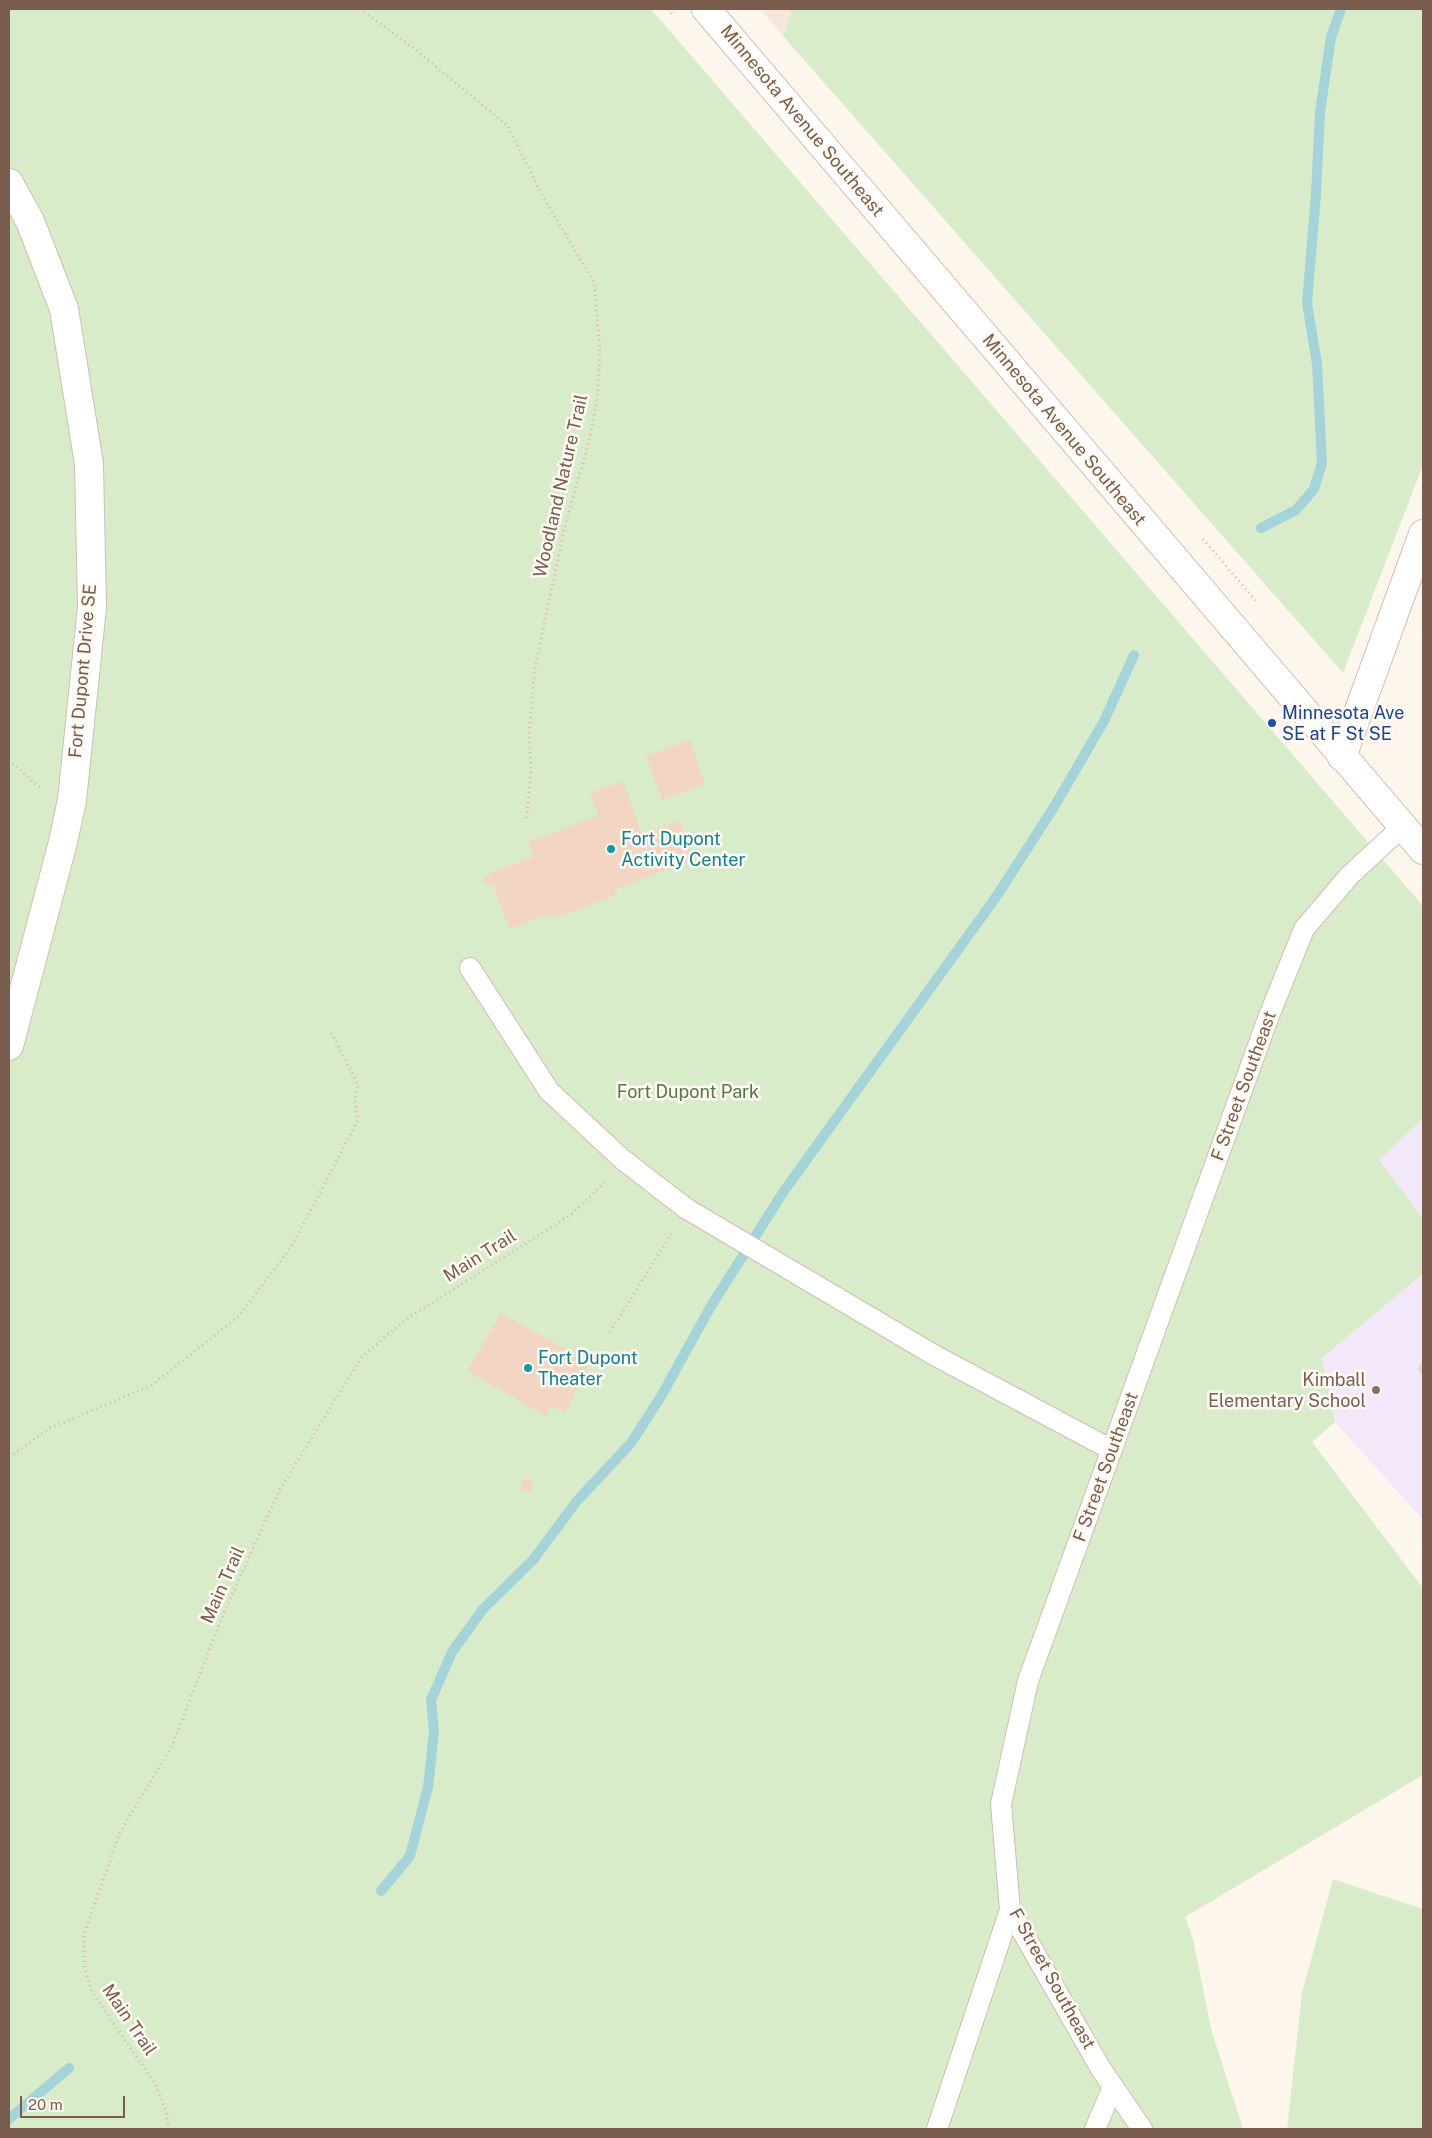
<!DOCTYPE html>
<style>
body{margin:0}
#map{position:relative;width:1432px;height:2138px;overflow:hidden;background:#fdf6ec;font-family:"Public Sans",sans-serif}
canvas{display:block}
.frame{position:absolute;inset:0;border:10px solid #7a5c4d;pointer-events:none}
.scale{position:absolute;left:20px;top:2096px;width:105px;height:22px;box-sizing:border-box;border:2px solid #7a5c4d;border-top:0;padding-left:6px;font-size:15px;line-height:18px;white-space:nowrap;color:#7a5c4d;-webkit-text-stroke:4px #fffaf3;paint-order:stroke}
</style>
<div id="map">
<canvas width="1432" height="2138"></canvas>
<div class="frame"></div>
<div class="scale">20 m</div>
</div>
<script>
const context = document.querySelector('canvas').getContext('2d');
context.lineJoin = 'round';
function fill(path, color) { context.fillStyle = color; context.fill(path, 'evenodd'); }
const poly = rows => new Path2D(rows.map(r => 'M' + r).join(''));
function stroke(path, color, width, dash) { context.strokeStyle = color; context.lineWidth = width; context.lineCap = dash ? 'butt' : 'round'; context.setLineDash(dash || []); context.stroke(path); }
function label(font, color, halo, rows, align = 'center') {
  context.font = font + ' "Public Sans",sans-serif'; context.lineWidth = 5; context.setLineDash([]); context.textBaseline = 'middle'; context.strokeStyle = halo; context.fillStyle = color; for (const [text, x, y, turn = 0] of rows) {
    context.save(); context.translate(x, y); context.rotate((+turn || 0) * Math.PI / 180); context.textAlign = isNaN(turn) ? turn : align; if (halo) context.strokeText(text, 0, 0); context.fillText(text, 0, 0); context.restore();
  }
}
fill(poly([
 [760,9,793,9,783,36]
]), '#f5e8da');
fill(poly([
 [1423,1119,1423,1218,1379,1160],
 [1423,1274,1423,1520,1335,1422,1322,1358]
]), '#f3e8fa');
fill(poly([
 [9,9,651,9,1423,906,1423,1119,1379,1160,1423,1218,1423,1274,1322,1358,1335,1422,1312,1442,1423,1588,1423,1775,1185,1917,1193,1939,1211,2029,1243,2129,9,2129],
 [789,9,1423,9,1423,465,1343,673,783,36,791,13],
 [1333,1879,1423,1909,1423,2129,1287,2129,1302,1993]
]), '#d8ecc9');
stroke(poly([
 [1261,528,1296,510,1314,489,1322,463,1317,364,1307,303,1316,194,1320,112,1331,37,1341,9],
 [381,1891,410,1856,428,1787,434,1732,431,1700,452,1652,483,1609,533,1560,576,1502,631,1443,660,1398,711,1306,784,1191,996,897,1054,807,1104,721,1134,655],
 [9,2119,69,2068]
]), '#a5d3da', 10);
fill(poly([
 [690,740,705,785,662,800,646,756],
 [623,781,642,834,680,821,694,860,615,889,617,895,552,919,551,914,509,929,493,884,487,887,483,878,490,875,489,873,534,857,528,842,598,816,590,793],
 [501,1313,579,1357,578,1360,589,1365,565,1413,551,1405,546,1416,467,1371],
 [1423,1362,1423,1375,1417,1369],
 [523,1478,534,1481,531,1493,520,1490]
]), '#f3d5c3');
const service = poly([
 [470,968,549,1091,622,1159,666,1193,687,1209,934,1355,1112,1450],
 [937,2129,1010,1910],
 [1095,2129,1113,2087],
 [1142,2129,1101,2069,1010,1910,1001,1804,1028,1681,1267,1021,1304,929,1350,875,1402,827]
]);
const minor = poly([
 [9,183,30,221,64,309,89,464,92,607,72,800,63,842,9,1046],
 [1342,757,1423,534]
]);
const secondary = poly([
 [706,9,1423,850]
]);
stroke(service, '#d1beb0', 22);
stroke(minor, '#d1beb0', 30);
stroke(secondary, '#d6c0b0', 30);
stroke(poly([
 [360,9,412,47,508,126,542,195,594,282,600,352,597,400,589,441,564,530,535,667,529,733,531,771,526,822],
 [668,9,674,16],
 [1203,539,1256,601],
 [9,760,41,789],
 [610,1332,672,1233],
 [9,1457,50,1428,152,1385,239,1316,292,1246,358,1120,355,1102,358,1085,330,1030],
 [169,2129,165,2107,154,2082,92,1992,85,1970,84,1934,120,1832,172,1746,223,1615,280,1489,362,1357,405,1320,572,1214,605,1182]
]), '#d9b8a5', 3, [1, 4]);
stroke(service, '#fff', 20);
stroke(minor, '#fff', 28);
stroke(secondary, '#fff', 28);
for (const [x, y, r, color] of [
 [1272,723,5,"#1a4fb4"],
 [611,849,5,"#0f9aa8"],
 [528,1368,5,"#0f9aa8"],
 [1376,1390,5,"#8d6e63"]
]) { const dot = new Path2D(); dot.arc(x, y, r, 0, 2 * Math.PI); context.fillStyle = color; context.fill(dot); stroke(dot, '#fffaf3', 2); }
label('18px', '#7a5c4d', '#fffaf3', [
 ["Minnesota Avenue Southeast",802,121,50],
 ["Minnesota Avenue Southeast",1064,430,50],
 ["Woodland Nature Trail",561,486,-77],
 ["Fort Dupont Drive SE",83,671,-85],
 ["F Street Southeast",1244,1086,-70],
 ["Main Trail",480,1256,-32],
 ["F Street Southeast",1106,1467,-70],
 ["Main Trail",223,1585,-66],
 ["F Street Southeast",1052,1979,61],
 ["Main Trail",129,2020,56]
]);
label('18px', '#164399', '#fffaf3', [
 ["Minnesota Ave",1282,713],
 ["SE at F St SE",1282,734]
], 'left');
label('18px', '#0d838f', '#fffaf3', [
 ["Fort Dupont",621,839],
 ["Activity Center",621,860],
 ["Fort Dupont",538,1358],
 ["Theater",538,1379]
], 'left');
label('18px', '#537a41', '#fffaf3', [
 ["Fort Dupont Park",688,1092]
]);
label('18px', '#785e54', '#fffaf3', [
 ["Kimball",1366,1380],
 ["Elementary School",1366,1401]
], 'right');
</script>
